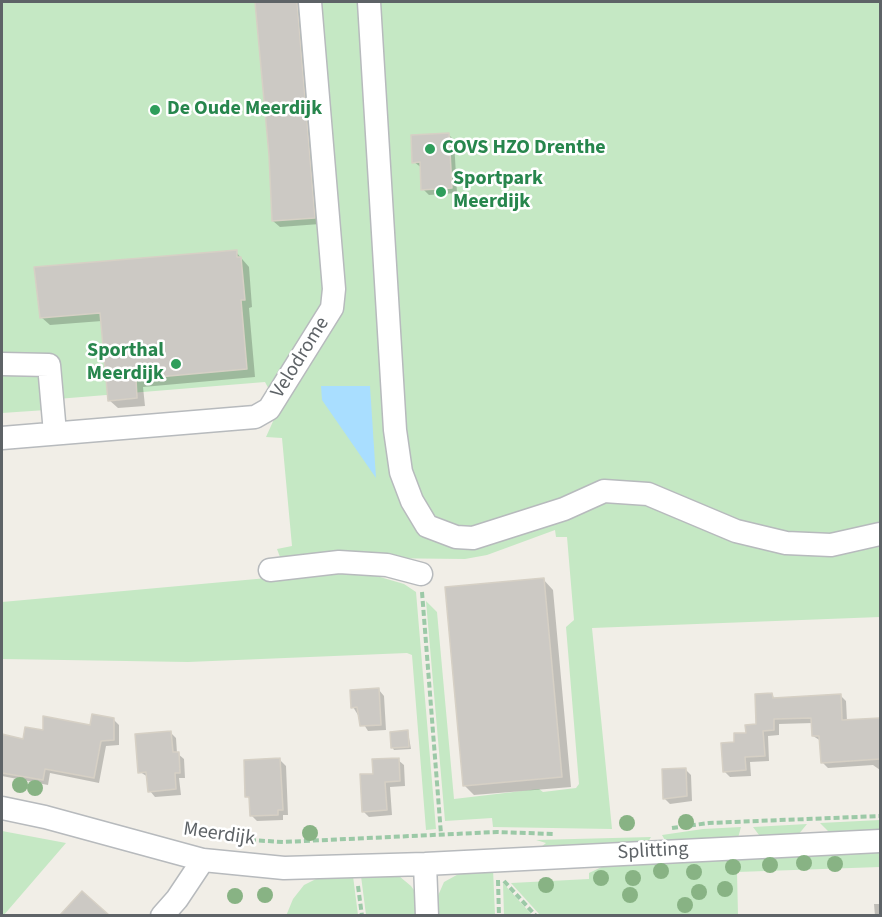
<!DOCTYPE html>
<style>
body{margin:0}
#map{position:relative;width:882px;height:917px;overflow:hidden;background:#f1eee7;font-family:"Source Sans 3",sans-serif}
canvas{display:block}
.frame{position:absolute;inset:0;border:3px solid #5e6367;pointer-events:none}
</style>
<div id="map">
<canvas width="882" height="917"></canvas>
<div class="frame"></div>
</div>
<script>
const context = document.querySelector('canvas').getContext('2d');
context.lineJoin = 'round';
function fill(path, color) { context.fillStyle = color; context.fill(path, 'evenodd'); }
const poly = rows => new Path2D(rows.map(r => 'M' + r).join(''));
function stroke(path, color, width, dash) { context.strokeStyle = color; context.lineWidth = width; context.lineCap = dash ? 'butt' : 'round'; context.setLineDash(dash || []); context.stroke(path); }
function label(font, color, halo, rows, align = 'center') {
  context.font = font + ' "Source Sans 3",sans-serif'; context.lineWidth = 5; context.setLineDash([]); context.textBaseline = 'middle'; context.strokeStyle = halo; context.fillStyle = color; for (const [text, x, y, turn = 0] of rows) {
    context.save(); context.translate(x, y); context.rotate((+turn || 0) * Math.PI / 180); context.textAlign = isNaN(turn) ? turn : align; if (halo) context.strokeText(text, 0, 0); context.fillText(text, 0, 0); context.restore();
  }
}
fill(poly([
 [2,2,880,2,880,617,592,628,612,829,493,827,492,818,445,821,426,601,437,612,454,799,539,789,543,792,576,788,579,784,566,627,574,620,567,537,556,537,555,530,487,555,465,559,280,557,277,549,292,546,282,438,266,437,279,408,265,382,45,400,46,410,2,413],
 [356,570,404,584,416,592,436,829,426,830,412,655,407,653,188,662,2,659,2,602],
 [880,820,880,831,831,834,820,823],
 [807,824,798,835,768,837,759,835,753,827],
 [741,827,738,838,666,842,662,835,703,829],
 [2,831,66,843,3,916,2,915],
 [651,837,648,842,541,847,546,843,536,840],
 [880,851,880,867,737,872,738,915,540,915,511,883,589,879,589,873,608,864],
 [493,869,495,915,438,916,437,898,444,882,464,871],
 [390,875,399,876,411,886,416,893,418,915,366,915,361,876],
 [353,876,358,915,286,916,293,899,304,885,318,878],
 [503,883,532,915,504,915]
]), '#c5e8c4');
fill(poly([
 [321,386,370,386,376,478,322,400]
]), '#a9deff');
fill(poly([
 [256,2,303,2,320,224,280,227,273,221,270,155],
 [448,134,454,140,457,193,429,195,423,189,422,168,414,162],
 [236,252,249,267,252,307,249,308,255,377,143,387,145,406,118,408,109,400,102,321,50,325,41,317],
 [543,579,553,590,571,787,474,795,464,785],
 [379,690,384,696,386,730,368,731,353,707],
 [772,695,776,700,840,695,846,701,847,721,880,719,880,770,873,765,828,768,822,762,821,741,813,736,813,723,779,724,779,735,768,736,769,761,750,762,751,776,730,777,724,771,736,743,758,726],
 [113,719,119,725,119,745,106,746,99,783,50,773,48,785,2,776,2,736,24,740,44,732,91,727],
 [170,732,176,738,177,753,184,759,185,778,179,778,181,795,155,797,150,791,148,777,140,772],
 [408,732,411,749,394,750,392,747],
 [280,760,286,766,288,815,283,815,283,820,257,821,252,816,251,801,247,796],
 [398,760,404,765,405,786,390,787,392,815,369,817,363,811,374,775],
 [685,769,691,775,692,801,670,804,664,798],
 [82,893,106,915,105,916,62,916],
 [874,904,880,904,880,916,875,916]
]), '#0003');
const building = poly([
 [255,2,297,2,315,218,272,221,269,155,255,2],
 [449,133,452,188,421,190,420,162,412,163,411,135,449,133],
 [237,250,237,257,241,257,245,300,241,300,247,369,136,379,137,398,108,401,100,313,40,318,34,267,237,250],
 [544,578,562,777,463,786,445,587,544,578],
 [379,688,381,725,360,726,357,707,351,708,350,690,379,688],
 [772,693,773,698,841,694,842,720,880,718,880,759,821,763,819,736,812,736,811,718,774,719,774,730,763,731,765,756,745,757,746,770,723,772,721,743,734,742,734,733,746,733,745,725,756,724,755,694,772,693],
 [92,714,114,718,114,740,101,741,94,778,45,769,43,780,2,773,2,734,23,739,25,727,43,730,43,716,90,725,92,714],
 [408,730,409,747,391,748,390,732,408,730],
 [171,731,173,752,179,752,180,773,175,773,176,789,148,792,146,772,138,773,135,734,171,731],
 [280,758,283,810,278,810,278,815,250,816,249,797,245,797,244,760,280,758],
 [399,758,400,781,385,782,387,810,362,812,360,774,373,774,372,759,399,758],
 [686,768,687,796,663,799,662,769,686,768],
 [82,891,109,915,60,915,82,891]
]);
fill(building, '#ccc9c4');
stroke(building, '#d6d0c5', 1.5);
const minor = poly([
 [369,2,395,430,401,472,412,501,427,526,456,537,473,538,564,509,604,491,648,494,736,531,786,543,831,545,880,534],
 [2,364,49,365,55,433],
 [2,438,255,417,269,409,332,308,334,289,310,2],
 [270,570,339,562,387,565,421,574],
 [2,808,45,817,203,860,284,868,425,864,880,841],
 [425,864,427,916],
 [162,916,177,899,203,860]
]);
stroke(minor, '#b7babd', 25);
stroke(poly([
 [422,592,441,834],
 [672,828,709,823,880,816],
 [187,831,215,838],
 [232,839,283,842,497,832,554,834],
 [498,880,499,916],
 [504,881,536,916],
 [358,886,362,916]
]), '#9cc9a7', 4, [6, 3]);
stroke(minor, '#fff', 22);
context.fillStyle = '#88b384';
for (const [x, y] of [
 [20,785],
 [35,788],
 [686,822],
 [627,823],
 [310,833],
 [804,863],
 [835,864],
 [770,865],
 [733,867],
 [661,871],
 [694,872],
 [601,878],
 [633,878],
 [546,885],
 [725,889],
 [699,892],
 [265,895],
 [630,895],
 [235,896],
 [685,905]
]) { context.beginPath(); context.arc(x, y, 8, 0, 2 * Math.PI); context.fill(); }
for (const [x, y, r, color] of [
 [155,110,6,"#2e9e5b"],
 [430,149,6,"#2e9e5b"],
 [441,192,6,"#2e9e5b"],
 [176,364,6,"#2e9e5b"]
]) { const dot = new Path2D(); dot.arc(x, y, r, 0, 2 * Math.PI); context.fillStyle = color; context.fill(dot); stroke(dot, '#fff', 2); }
label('bold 20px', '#27864d', '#fff', [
 ["De Oude Meerdijk",167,110],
 ["COVS HZO Drenthe",442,149],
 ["Sportpark",453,180],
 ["Meerdijk",453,203],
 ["Sporthal",164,352,"right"],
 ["Meerdijk",164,375,"right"]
], 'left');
label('20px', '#5e6367', '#fff', [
 ["Velodrome",301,358,-58],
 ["Meerdijk",219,835,8],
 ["Splitting",653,852,-3]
]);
</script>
